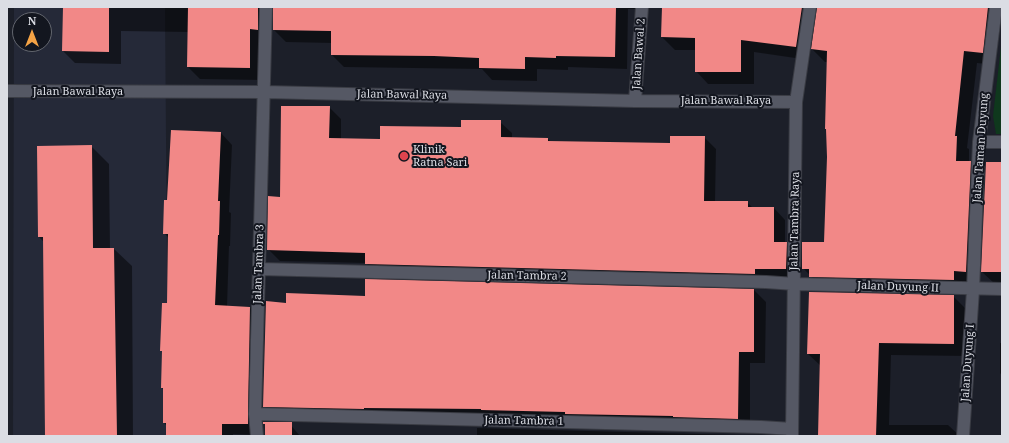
<!DOCTYPE html>
<style>
body{margin:0}
#map{position:relative;width:1009px;height:443px;overflow:hidden;background:#1c1f29;font-family:"Noto Serif",serif}
canvas{display:block}
.frame{position:absolute;inset:0;border:8px solid #dbdde4;pointer-events:none}
.north{position:absolute;left:12px;top:12px;width:40px;height:40px;box-sizing:border-box;background:#13161f;border:1px solid #63666e;border-radius:50%;rotate:0deg;font-size:11px;font-weight:700;line-height:16px;text-align:center;color:#dbdde4}
.north::after{content:'';display:block;margin:auto;width:14px;height:18px;background:#f5a345;clip-path:polygon(50% 0,100% 100%,50% 72%,0 100%)}
</style>
<div id="map">
<canvas width="1009" height="443"></canvas>
<div class="frame"></div>
<div class="north">N</div>
</div>
<script>
const context = document.querySelector('canvas').getContext('2d');
context.lineJoin = 'round';
function fill(path, color) { context.fillStyle = color; context.fill(path, 'evenodd'); }
const poly = rows => new Path2D(rows.map(r => 'M' + r).join(''));
function stroke(path, color, width, dash) { context.strokeStyle = color; context.lineWidth = width; context.lineCap = dash ? 'butt' : 'round'; context.setLineDash(dash || []); context.stroke(path); }
function label(font, color, halo, rows, align = 'center') {
  context.font = font + ' "Noto Serif",serif'; context.lineWidth = 4; context.setLineDash([]); context.textBaseline = 'middle'; context.strokeStyle = halo; context.fillStyle = color; for (const [text, x, y, turn = 0] of rows) {
    context.save(); context.translate(x, y); context.rotate((+turn || 0) * Math.PI / 180); context.textAlign = isNaN(turn) ? turn : align; if (halo) context.strokeText(text, 0, 0); context.fillText(text, 0, 0); context.restore();
  }
}
fill(poly([
 [14,7,165,7,168,398,167,436,13,436],
 [20,20,44,20,44,44,20,44]
]), '#252938');
fill(poly([
 [1002,38,1002,134,996,134,993,116]
]), '#0f381d');
fill(poly([
 [63,7,642,7,642,9,628,9,627,69,568,67,568,70,537,69,537,81,492,80,482,69,344,67,332,55,332,43,286,42,274,30,274,14,272,15,270,19,262,80,200,79,188,67,188,32,121,31,121,64,75,63,63,51],
 [663,7,1002,7,1002,17,995,65,977,63,967,148,969,149,969,162,970,162,983,175,979,284,823,289,803,268,825,243,828,157,827,62,825,62,811,48,809,60,754,52,754,84,708,84,696,71,696,50,675,50,662,37],
 [329,107,341,119,341,140,381,140,500,122,512,133,512,138,548,139,551,142,671,144,704,137,716,149,715,202,747,202,753,208,774,208,785,220,785,243,798,254,798,280,378,275,366,263,280,261,268,249],
 [221,133,232,145,229,212,231,213,230,246,229,246,227,307,250,308,261,319,259,435,233,434,233,436,167,436,167,426,164,423,164,390,162,388,168,305,169,238,164,233,168,201],
 [91,146,109,164,110,249,114,249,132,266,133,436,46,436,44,242,39,237],
 [1002,163,1002,284,995,284,982,272],
 [366,280,754,290,766,302,765,363,750,363,750,430,276,418,264,406,286,304,366,297],
 [953,296,966,309,966,356,891,355,889,425,948,425,960,436,819,436,821,366,808,354],
 [1000,343,1002,343,1002,376,1000,373],
 [289,423,300,436,266,436],
 [477,428,738,435,739,436,477,436]
]), '#0007');
fill(poly([
 [63,7,109,7,109,52,62,51],
 [188,7,258,7,258,30,250,29,250,68,187,67],
 [273,7,616,7,615,57,556,56,556,58,525,57,525,69,479,68,479,58,434,56,331,55,331,31,273,30],
 [662,7,802,7,796,47,741,40,741,72,695,72,695,38,661,37],
 [817,7,988,7,983,53,964,51,955,136,957,136,956,161,971,161,966,272,954,271,954,280,809,277,809,269,802,269,802,242,824,242,827,157,826,129,825,129,827,51,811,49],
 [281,106,330,106,329,138,380,139,380,126,461,127,461,120,501,120,501,137,548,138,548,141,670,143,670,136,705,136,704,201,748,201,748,207,774,207,774,242,787,242,786,269,755,269,755,274,365,264,365,253,267,250,268,196,280,197],
 [171,130,221,132,218,201,220,201,219,235,218,235,215,305,250,307,248,414,248,424,222,424,222,436,166,436,166,423,163,423,163,388,161,388,162,351,160,351,162,303,167,303,168,234,163,234,164,200,167,200],
 [92,145,93,248,114,248,117,436,45,436,43,237,38,237,37,146],
 [986,162,1002,162,1002,272,981,272],
 [365,279,754,289,754,352,739,352,738,419,673,417,673,416,565,414,565,412,481,410,481,409,364,408,364,409,263,407,266,301,286,303,286,293,365,296],
 [809,292,954,295,954,344,879,343,876,436,818,436,820,354,807,354],
 [263,422,292,422,292,436,265,436,265,424,263,424]
]), '#f28887');
const minor = poly([
 [7,91,265,92,635,101,796,102],
 [635,101,642,7],
 [979,142,1002,142],
 [259,269,766,282,795,284,1002,289],
 [255,414,761,427,792,429],
 [257,436,255,414,266,7],
 [792,436,796,102,810,7],
 [963,436,973,290,979,142,996,7]
]);
stroke(minor, '#3a3c44', 14);
stroke(minor, '#555864', 12);
for (const [x, y, r, color] of [
 [404,156,5,"#e0444e"]
]) { const dot = new Path2D(); dot.arc(x, y, r, 0, 2 * Math.PI); context.fillStyle = color; context.fill(dot); stroke(dot, '#13161f', 1.5); }
label('11px', '#dbdde4', '#13161f', [
 ["Jalan Bawal 2",639,54,-86],
 ["Jalan Bawal Raya",78,92],
 ["Jalan Bawal Raya",402,95,1],
 ["Jalan Bawal Raya",726,101],
 ["Jalan Taman Duyung",981,148,-86],
 ["Jalan Tambra Raya",795,221,-89],
 ["Jalan Tambra 3",259,264,-88],
 ["Jalan Tambra 2",527,276,1],
 ["Jalan Duyung II",898,287,2],
 ["Jalan Duyung I",968,363,-86],
 ["Jalan Tambra 1",524,421,1]
]);
label('11px', '#dbdde4', '#13161f', [
 ["Klinik",413,150],
 ["Ratna Sari",413,163]
], 'left');
</script>
